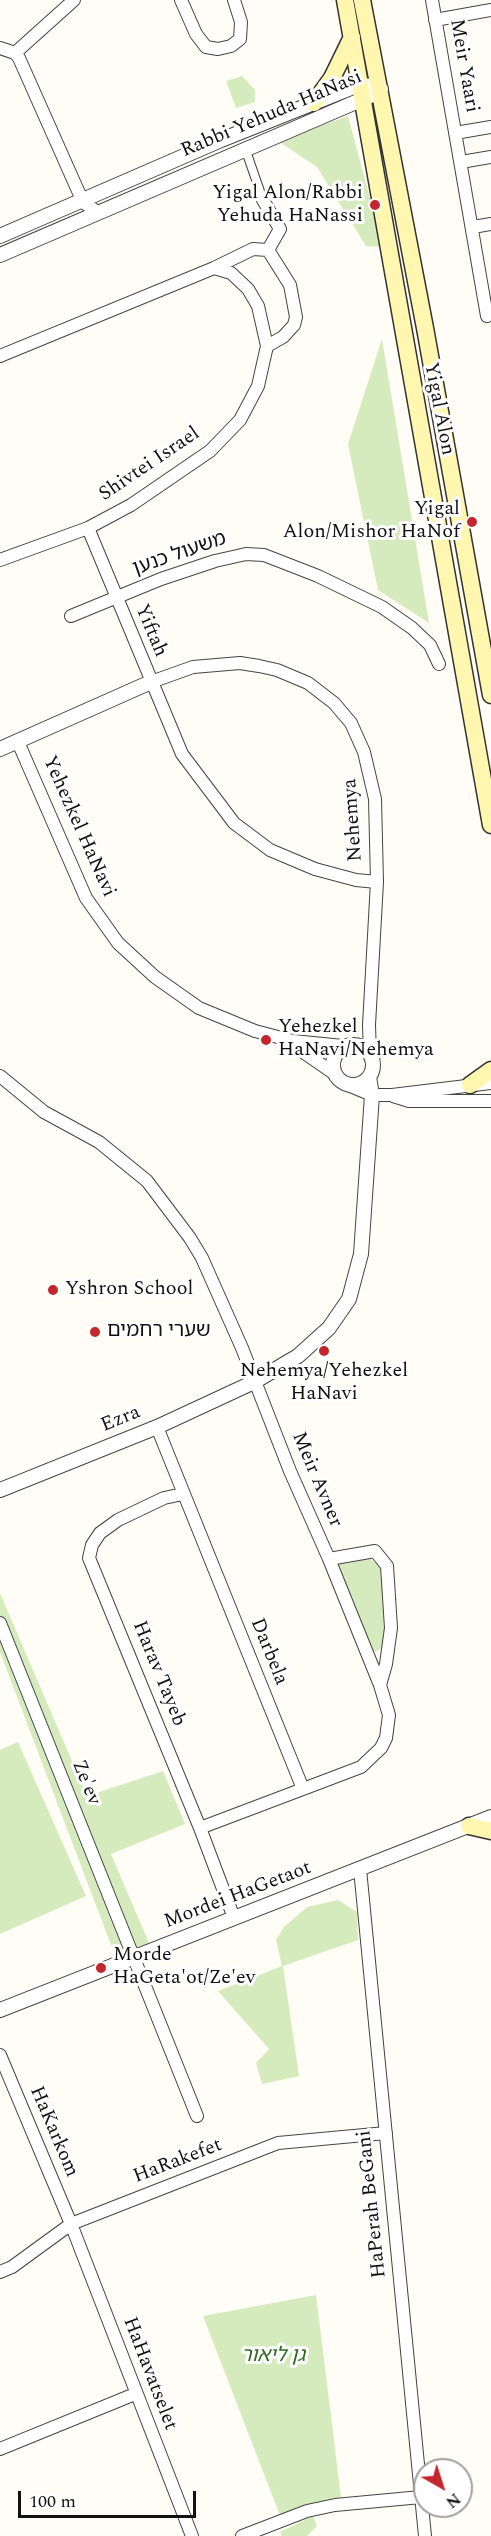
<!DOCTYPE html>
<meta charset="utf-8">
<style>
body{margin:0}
#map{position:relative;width:491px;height:2536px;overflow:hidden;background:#fffdf5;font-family:Spectral,serif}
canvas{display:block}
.north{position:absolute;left:413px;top:2458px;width:60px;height:60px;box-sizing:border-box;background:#fff;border:2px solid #a0a0a0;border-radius:50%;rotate:141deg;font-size:16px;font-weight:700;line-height:24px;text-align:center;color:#111}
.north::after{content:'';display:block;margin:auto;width:21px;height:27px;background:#c4262e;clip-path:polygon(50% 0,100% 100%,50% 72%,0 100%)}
.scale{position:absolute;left:18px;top:2491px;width:178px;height:27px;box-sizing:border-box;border:3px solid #111;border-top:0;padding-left:8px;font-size:18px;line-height:21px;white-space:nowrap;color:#111;-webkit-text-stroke:4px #fff;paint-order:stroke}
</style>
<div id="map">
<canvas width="491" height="2536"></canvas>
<div class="north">N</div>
<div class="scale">100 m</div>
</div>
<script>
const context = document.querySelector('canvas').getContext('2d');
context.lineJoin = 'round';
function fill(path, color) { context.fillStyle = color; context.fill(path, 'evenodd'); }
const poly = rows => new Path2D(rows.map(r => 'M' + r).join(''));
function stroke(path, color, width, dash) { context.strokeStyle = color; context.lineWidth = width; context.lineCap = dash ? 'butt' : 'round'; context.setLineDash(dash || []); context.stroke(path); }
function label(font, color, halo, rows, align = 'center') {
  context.font = font + ' Spectral,"Noto Sans Hebrew",serif'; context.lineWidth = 6; context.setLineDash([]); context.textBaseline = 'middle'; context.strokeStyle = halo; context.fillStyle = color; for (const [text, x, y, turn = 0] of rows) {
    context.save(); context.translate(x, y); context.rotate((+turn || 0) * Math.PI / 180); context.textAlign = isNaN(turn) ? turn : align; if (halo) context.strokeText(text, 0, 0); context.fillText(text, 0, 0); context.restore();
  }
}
fill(poly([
 [242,76,255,90,255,102,236,108,226,81],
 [348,116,383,247,366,246,317,167,278,141],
 [382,339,429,623,378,590,348,444],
 [369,1558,381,1567,385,1607,385,1647,372,1653,338,1564],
 [0,1593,87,1796,163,1771,185,1824,111,1854,149,1943,116,1958,0,1652],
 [18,1742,86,1896,0,1934,0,1750],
 [338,1900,357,1912,358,1940,283,1966,299,2076,262,2084,256,2063,269,2049,218,1991,282,1966,276,1940,284,1927,307,1907],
 [316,2295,341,2497,281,2518,203,2316],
 [313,2516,317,2526,307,2536,282,2536,280,2532]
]), '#d5ebbd');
const pedestrian = poly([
 [245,148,263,200]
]);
const minor = poly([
 [181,0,196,34,206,47,218,49,231,46,240,39,241,22,234,0],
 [432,0,487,316],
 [435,20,491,10],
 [0,48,15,53,19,58,83,202,97,212],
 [15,53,74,0],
 [455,133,491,127],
 [461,162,491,157],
 [263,200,280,229,268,250],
 [473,227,491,224],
 [214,268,253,249,268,250,290,285,296,317,294,325,283,337,267,346],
 [0,356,214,268,231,273,248,289,258,306,267,346,258,386,240,420,210,451,131,505,88,528,0,560],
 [88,528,182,754,234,823,270,850,315,869,356,880,377,882],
 [71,616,161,579,215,561,246,554,264,555,318,576,382,607,412,628,430,645,439,664],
 [151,682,193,667,240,663,259,666,277,670,308,683,334,703,351,723,364,752,375,799,377,882,369,1025,370,1054],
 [18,742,86,898,118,943,155,977,199,1008,255,1031,293,1041,343,1046],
 [290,1043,335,1074],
 [0,1076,44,1112,99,1142,147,1181,190,1238,202,1258,242,1348,290,1471,329,1559,380,1685,389,1715,386,1738,381,1748,361,1767,303,1789],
 [348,1085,372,1095,392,1095,491,1083],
 [393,1096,409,1101,491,1101],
 [157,1427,303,1789,200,1828],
 [183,1494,164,1498,118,1520,100,1533,92,1545,89,1558,200,1828,234,1918],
 [329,1559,375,1551,387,1566,391,1628,386,1664,380,1685],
 [0,1623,197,2116],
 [360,1869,425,2536],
 [0,2055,71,2224,192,2536],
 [0,2272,12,2267,71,2224,278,2143,386,2133],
 [0,2449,135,2394],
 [242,2536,307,2511,335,2505,421,2497]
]);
const tertiary = poly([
 [0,236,221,140,361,84,381,89],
 [0,255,370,96],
 [0,749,151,682],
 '333 1065a20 20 0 1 1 40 0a20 20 0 1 1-40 0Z',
 [0,1490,157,1427,254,1382,298,1356,329,1328,349,1299,361,1254,372,1095,369,1077],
 [0,2010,491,1817]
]);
const secondary = poly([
 [345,0,491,825],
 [362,0,425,328,491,695],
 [314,103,332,78,352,37],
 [470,1085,491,1070],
 [469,1826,491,1831]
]);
stroke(pedestrian, '#444', 10);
stroke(minor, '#444', 14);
stroke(tertiary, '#444', 16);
stroke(secondary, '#333', 19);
stroke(pedestrian, '#fff', 8);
stroke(minor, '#fff', 12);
stroke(tertiary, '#fff', 14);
stroke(secondary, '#fff6b0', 16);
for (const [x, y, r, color] of [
 [375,205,6,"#c4262e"],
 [472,522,6,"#c4262e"],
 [266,1040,6,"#c4262e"],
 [53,1290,6,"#c4262e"],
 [95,1332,6,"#c4262e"],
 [324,1351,6,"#c4262e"],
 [101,1968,6,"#c4262e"]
]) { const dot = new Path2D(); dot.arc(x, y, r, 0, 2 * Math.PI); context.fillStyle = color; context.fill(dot); stroke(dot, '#fff', 2); }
label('20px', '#111', '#fff', [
 ["Meir Yaari",463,66,80],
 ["Rabbi Yehuda HaNasi",272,115,-23],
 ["Yigal Alon",438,409,79],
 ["Shivtei Israel",150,465,-34],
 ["משעול כנען",180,555,-19],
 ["Yiftah",150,631,67],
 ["Nehemya",354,820,-94],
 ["Yehezkel HaNavi",78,827,66],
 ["Ezra",121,1420,-22],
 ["Meir Avner",316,1480,67],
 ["Darbela",268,1652,68],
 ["Harav Tayeb",158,1674,68],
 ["Ze'ev",85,1783,68],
 ["Mordei HaGetaot",238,1896,-21],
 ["HaKarkom",53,2132,67],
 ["HaRakefet",178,2162,-21],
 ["HaPerah BeGani",373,2204,-96],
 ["HaHavatselet",149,2374,69]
]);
label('20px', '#111', '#fff', [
 ["Yigal Alon/Rabbi",363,194,"right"],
 ["Yehuda HaNassi",363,217,"right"],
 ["Yigal",460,510,"right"],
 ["Alon/Mishor HaNof",460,533,"right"],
 ["Yehezkel",278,1028],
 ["HaNavi/Nehemya",278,1051],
 ["Yshron School",65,1290],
 ["שערי רחמים",107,1332],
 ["Nehemya/Yehezkel",324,1372,"center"],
 ["HaNavi",324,1395,"center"],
 ["Morde",113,1956],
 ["HaGeta'ot/Ze'ev",113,1979]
], 'left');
label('italic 20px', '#2f6b1f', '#fff', [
 ["גן ליאור",273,2357]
]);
</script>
